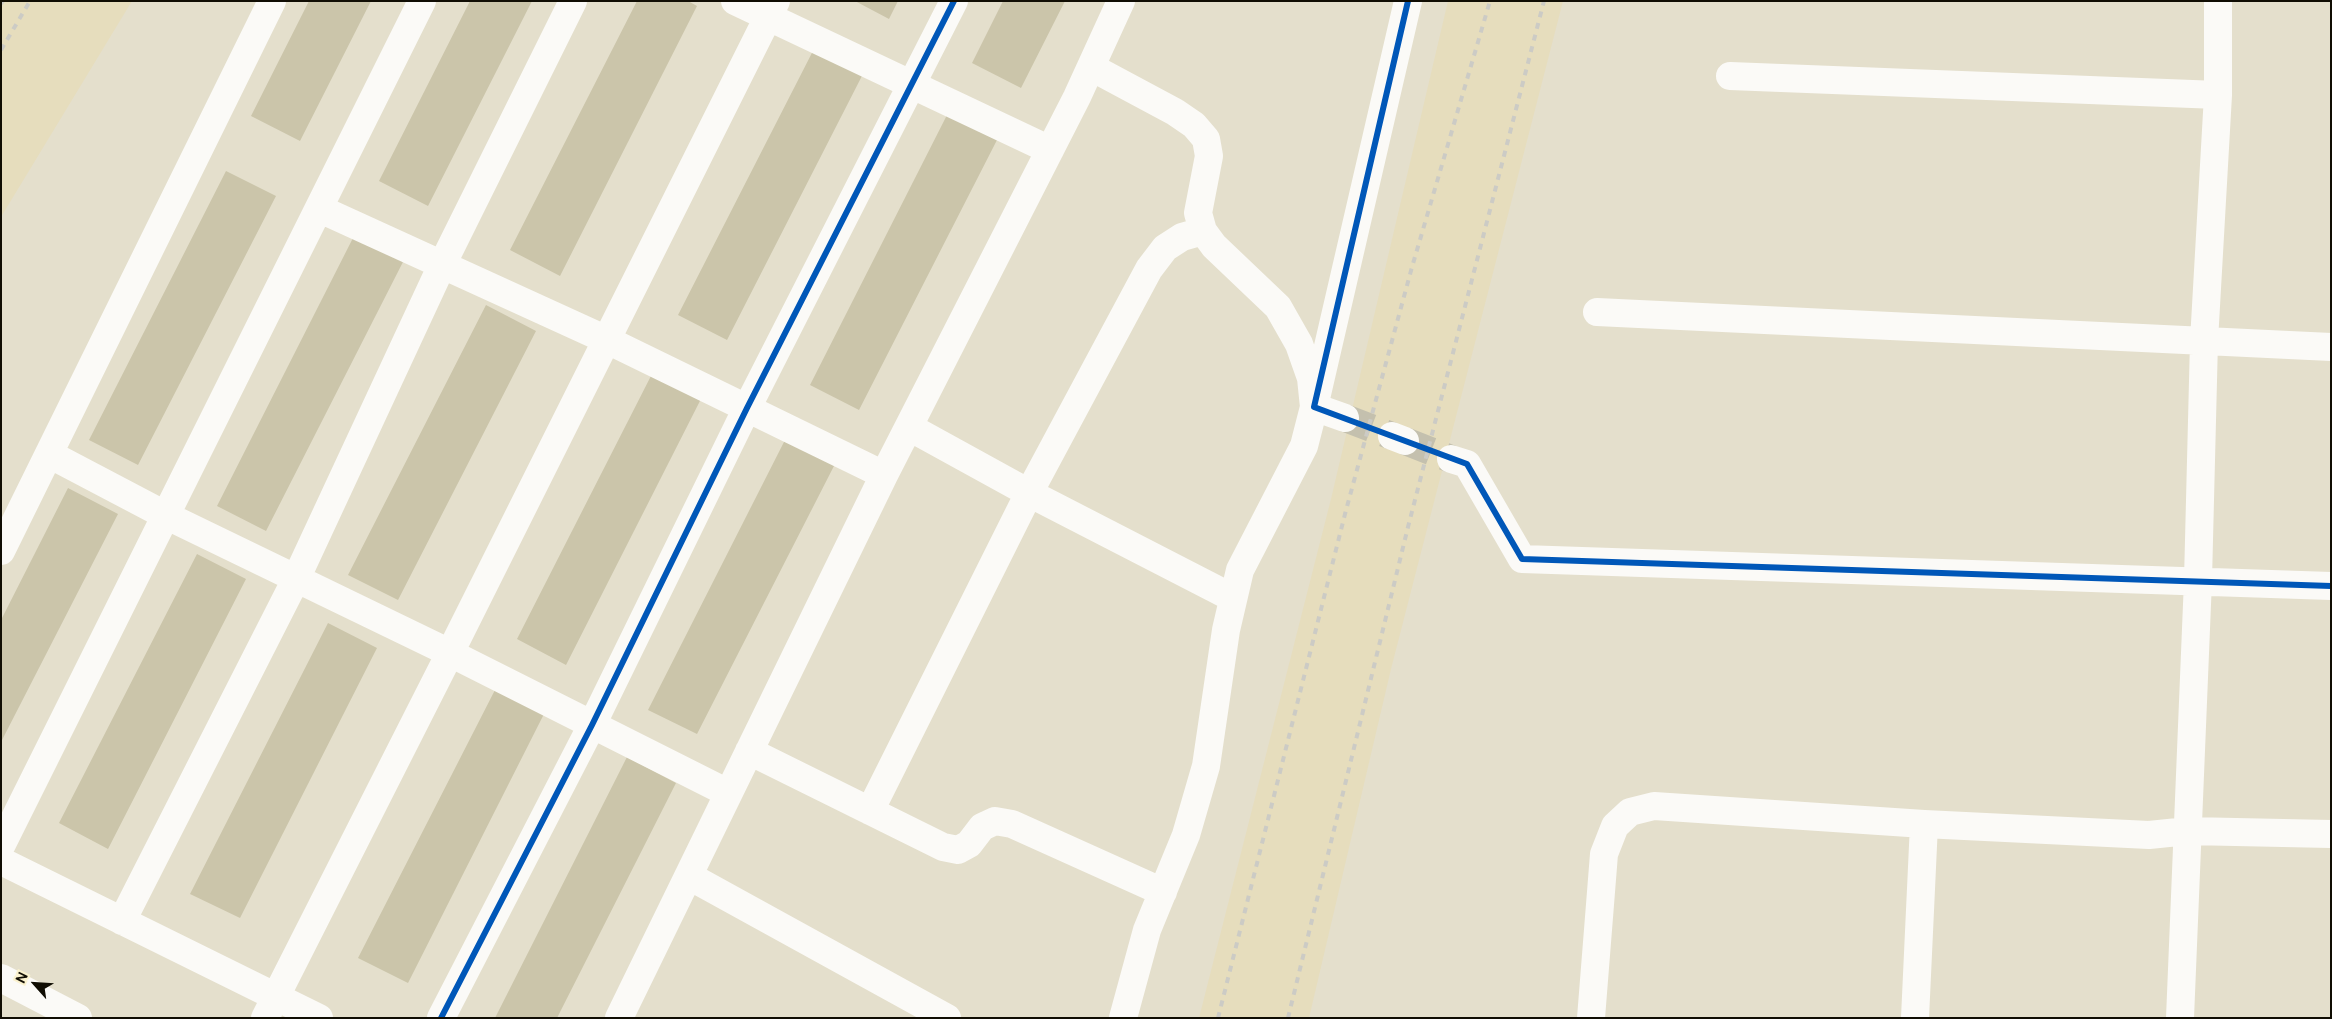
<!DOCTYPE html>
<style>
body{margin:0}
#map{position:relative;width:2332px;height:1019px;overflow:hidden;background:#e4dfcc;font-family:"DM Sans",sans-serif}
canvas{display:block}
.frame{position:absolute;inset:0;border:2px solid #100d03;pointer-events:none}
.north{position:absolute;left:10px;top:959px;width:50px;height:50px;-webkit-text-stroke:4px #fbf2ce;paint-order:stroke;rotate:296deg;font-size:14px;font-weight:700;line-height:20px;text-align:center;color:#100d03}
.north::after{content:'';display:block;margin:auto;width:18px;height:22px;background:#100d03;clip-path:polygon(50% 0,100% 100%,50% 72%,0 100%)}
</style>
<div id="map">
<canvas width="2332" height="1019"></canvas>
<div class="frame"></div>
<div class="north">N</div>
</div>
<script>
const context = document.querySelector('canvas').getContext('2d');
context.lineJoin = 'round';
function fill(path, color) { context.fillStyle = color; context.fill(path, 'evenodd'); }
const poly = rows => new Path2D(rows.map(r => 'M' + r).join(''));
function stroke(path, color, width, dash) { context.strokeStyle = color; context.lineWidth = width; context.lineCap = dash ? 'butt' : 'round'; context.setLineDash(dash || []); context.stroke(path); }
fill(poly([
 [1,1,132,1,1,217],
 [1448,1,1563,1,1391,669,1309,1018,1199,1018,1331,499]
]), '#e6ddbd');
fill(poly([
 [309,1,371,1,300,141,251,116],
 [470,1,532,1,428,206,379,181],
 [637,1,688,1,697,6,560,276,510,250],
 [855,1,898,1,889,19],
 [1003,1,1065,1,1021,88,972,63],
 [816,45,865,70,727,340,678,315],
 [947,115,997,140,859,410,810,385],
 [226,171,276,196,138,465,89,440],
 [354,236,404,260,266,531,217,506],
 [486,305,536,331,398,600,348,575],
 [654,370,703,395,566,665,517,639],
 [785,440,835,464,697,734,648,710],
 [68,488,118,514,1,742,1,620],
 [197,554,246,579,108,849,59,823],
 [328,623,377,648,240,918,190,894],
 [496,688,545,712,408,983,358,958],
 [627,757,676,783,557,1018,495,1018]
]), '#cbc5aa');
stroke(poly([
 [1345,418,1392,436],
 [1405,441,1451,459]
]), '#c4c0ae', 28, [28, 14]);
stroke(poly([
 [735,1,1050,150],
 [1091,67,1175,112,1194,125,1206,139,1209,156,1198,213,1203,231,1214,246,1278,307,1299,344,1311,378,1314,407,1304,446,1240,570,1226,630,1206,766,1186,835,1147,930,1123,1018],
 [1730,76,2218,95],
 [320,209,607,340,884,475],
 [1597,312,2331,347],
 [1345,418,1314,407,1408,1],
 [909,427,1029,493,1233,598],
 [1392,436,1405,441],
 [49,454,165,515,450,653,728,793],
 [1451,459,1467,464,1522,559,2331,586],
 [1,551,272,1],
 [749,751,943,847,958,850,969,844,982,827,995,821,1012,824,1163,892],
 [870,811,1029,493,1149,269,1165,248,1182,237,1203,231],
 [1,846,422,1],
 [1,861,319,1018],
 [689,876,947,1018],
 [122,921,296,579,442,265,573,1],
 [1,978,78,1018],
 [265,1018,450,653,776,1],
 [441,1018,592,725,747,408,954,1],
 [619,1018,884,475,1077,97,1121,1],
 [1591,1018,1604,854,1615,826,1630,812,1654,806,1924,824,2149,835,2188,831,2331,834],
 [1915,1018,1924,824],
 [2180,1018,2198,580,2204,341,2218,95,2218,1]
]), '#fbfaf7', 28);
stroke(poly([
 [1,4,3,1],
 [1,50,30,1],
 [1218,1018,1345,514,1412,267,1490,1],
 [1288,1018,1408,527,1544,1]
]), '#cccbc5', 4, [6, 6]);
stroke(poly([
 [1408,1,1314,407,1467,464,1522,559,2331,586],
 [441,1018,592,725,747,408,954,1]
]), '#0057b8', 6);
</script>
